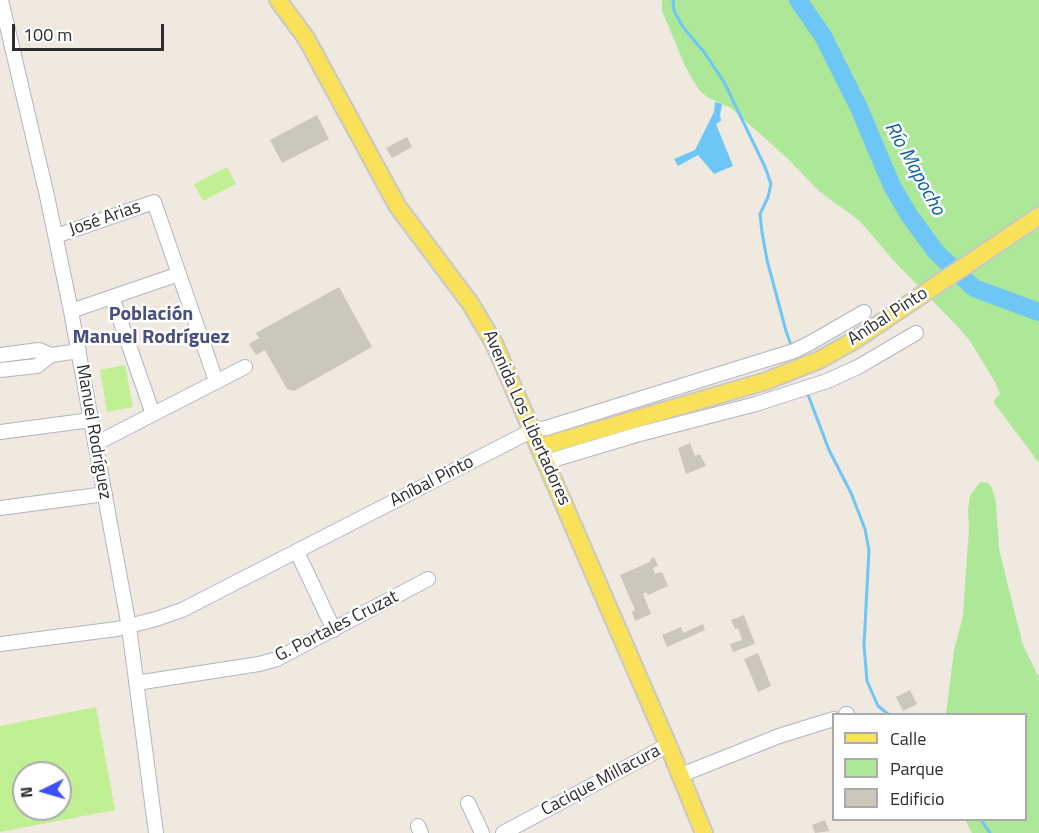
<!DOCTYPE html>
<meta charset="utf-8">
<style>
body{margin:0}
#map{position:relative;width:1039px;height:833px;overflow:hidden;background:#efe9df;font-family:"Titillium Web",sans-serif}
canvas{display:block}
.legend{position:absolute;left:832px;top:713px;width:195px;height:108px;box-sizing:border-box;background:#fff;border:2px solid #ababab;margin:0;padding:8px 10px;list-style:none;font-size:18px;color:#2d2d2d}
.legend li{display:flex;align-items:center;gap:12px;height:30px}
.legend b{width:30px;border:2px solid #ababab}
.north{position:absolute;left:12px;top:761px;width:60px;height:60px;box-sizing:border-box;background:#fff;border:2px solid #ababab;border-radius:50%;rotate:265deg;font-size:16px;font-weight:700;line-height:24px;text-align:center;color:#2d2d2d}
.north::after{content:'';display:block;margin:auto;width:21px;height:27px;background:#3c50ff;clip-path:polygon(50% 0,100% 100%,50% 72%,0 100%)}
.scale{position:absolute;left:12px;top:24px;width:152px;height:27px;box-sizing:border-box;border:3px solid #2d2d2d;border-top:0;padding-left:8px;font-size:18px;line-height:21px;white-space:nowrap;color:#2d2d2d;-webkit-text-stroke:4px #fff;paint-order:stroke}
</style>
<div id="map">
<canvas width="1039" height="833"></canvas>
<ul class="legend">
<li><b style="height:8px;background:#f9e15a"></b>Calle</li>
<li><b style="height:16px;background:#ade899"></b>Parque</li>
<li><b style="height:16px;background:#cbc7bd"></b>Edificio</li>
</ul>
<div class="north">N</div>
<div class="scale">100 m</div>
</div>
<script>
const context = document.querySelector('canvas').getContext('2d');
context.lineJoin = 'round';
function fill(path, color) { context.fillStyle = color; context.fill(path, 'evenodd'); }
const poly = rows => new Path2D(rows.map(r => 'M' + r).join(''));
function stroke(path, color, width, dash) { context.strokeStyle = color; context.lineWidth = width; context.lineCap = dash ? 'butt' : 'round'; context.setLineDash(dash || []); context.stroke(path); }
function label(font, color, halo, rows, align = 'center') {
  context.font = font + ' "Titillium Web",sans-serif'; context.lineWidth = 5; context.setLineDash([]); context.textBaseline = 'middle'; context.strokeStyle = halo; context.fillStyle = color; for (const [text, x, y, turn = 0] of rows) {
    context.save(); context.translate(x, y); context.rotate((+turn || 0) * Math.PI / 180); context.textAlign = isNaN(turn) ? turn : align; if (halo) context.strokeText(text, 0, 0); context.fillText(text, 0, 0); context.restore();
  }
}
fill(poly([
 [662,0,1039,0,1039,463,994,403,994,400,1000,394,995,382,970,341,957,326,893,260,860,221,820,192,786,157,731,108,707,97,699,90,686,68,662,11],
 [980,482,988,483,992,488,996,502,999,549,1017,622,1023,645,1039,678,1039,833,972,833,965,820,1026,820,1026,714,946,714,954,650,963,616,969,527,968,509,970,496]
]), '#ade899');
fill(poly([
 [227,167,236,184,203,201,194,184],
 [125,365,133,407,107,412,100,370],
 [96,707,115,810,0,832,0,726],
 [24,773,60,773,60,809,24,809]
]), '#c1f094');
fill(poly([
 [715,102,722,104,720,115,721,121,716,124,733,166,714,174,698,155,678,166,674,159,695,150,714,112]
]), '#6dc6f6');
stroke(poly([
 [673,0,674,11,683,27,704,52,724,82,765,167,771,184,768,197,760,214,762,232,767,260,786,331,791,345],
 [807,392,829,450,851,493,865,529,869,550,864,645,867,681,878,706,888,714],
 [981,820,990,833]
]), '#6dc6f6', 3);
stroke(poly([
 [798,0,823,36,859,108,892,186,909,215,936,252,974,288,1039,312]
]), '#6dc6f6', 18);
fill(poly([
 [317,115,329,139,282,163,270,140],
 [407,137,412,147,392,158,386,148],
 [339,287,372,347,294,391,287,389,265,350,256,355,249,344,259,338,256,333],
 [690,443,695,456,700,454,706,466,686,474,678,448],
 [654,557,658,566,653,568,655,574,662,572,668,586,648,595,646,592,643,594,651,614,635,621,632,612,635,610,620,575,650,562,650,560],
 [744,615,755,644,733,652,730,644,742,640,738,628,735,629,731,620],
 [703,624,705,630,667,647,662,635,681,627,683,633],
 [758,653,771,686,758,692,744,659],
 [910,690,917,704,903,711,896,697],
 [825,820,829,831,815,833,812,825]
]), '#cbc7bd');
const minor = poly([
 [1,0,47,196,71,311,129,627,156,833],
 [56,236,154,202,216,381],
 [112,297,153,414],
 [71,311,179,274],
 [0,355,39,350,51,355],
 [0,370,37,366,51,355,79,351],
 [0,432,91,420],
 [95,444,245,367],
 [546,462,636,435,756,404,827,381,858,367,916,333],
 [0,508,105,494],
 [297,552,334,630],
 [0,644,117,629,156,619,182,610,533,430,546,428,794,351,810,343,864,312],
 [136,683,259,664,277,659,428,579],
 [846,714,847,714],
 [681,775,779,736,834,719],
 [468,803,482,833],
 [418,826,421,833],
 [503,833,668,745]
]);
const major = poly([
 [278,0,306,38,398,207,470,303,494,343,668,745,704,833],
 [540,447,766,381,819,360,855,340,1039,216]
]);
stroke(minor, '#b3b4c1', 16);
stroke(major, '#c8c8c8', 20);
stroke(minor, '#fff', 14);
stroke(major, '#f9e15a', 16);
label('18px', '#2d2d2d', '#fff', [
 ["José Arias",105,219,-19],
 ["Aníbal Pinto",888,317,-33],
 ["Avenida Los Libertadores",526,418,66],
 ["Manuel Rodríguez",93,432,80],
 ["Aníbal Pinto",432,482,-27],
 ["G. Portales Cruzat",337,627,-27],
 ["Cacique Millacura",601,781,-28]
]);
label('italic 20px', '#0663a8', '#fff', [
 ["Río Mapocho",914,169,61]
]);
label('bold 20px', '#4a4f81', '#fff', [
 ["Población",151,315],
 ["Manuel Rodríguez",151,338]
]);
</script>
